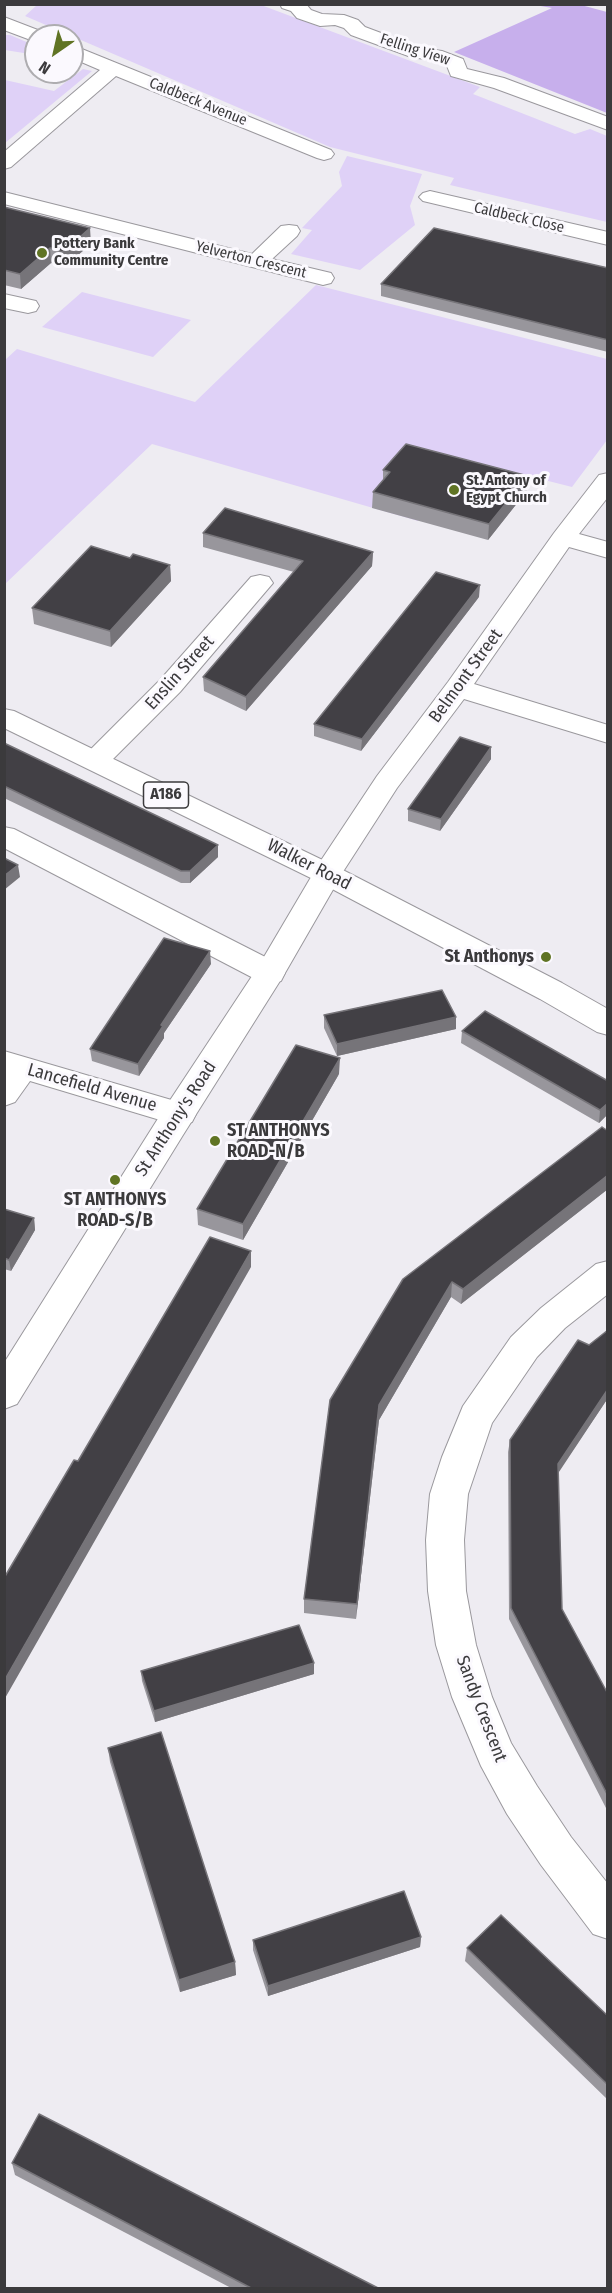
<!DOCTYPE html>
<style>
body{margin:0}
#map{position:relative;width:612px;height:2293px;overflow:hidden;background:#eeecf2;font-family:"Fira Sans Condensed",sans-serif}
canvas{display:block}
.frame{position:absolute;inset:0;border:6px solid #3b3a3c;pointer-events:none}
.north{position:absolute;left:24px;top:24px;width:60px;height:60px;box-sizing:border-box;background:#fbf9fe;border:2px solid #aeadb0;border-radius:50%;rotate:214deg;font-size:16px;font-weight:700;line-height:24px;text-align:center;color:#3b3a3c}
.north::after{content:'';display:block;margin:auto;width:21px;height:27px;background:#607424;clip-path:polygon(50% 0,100% 100%,50% 72%,0 100%)}
</style>
<div id="map">
<canvas width="612" height="2293"></canvas>
<div class="frame"></div>
<div class="north">N</div>
</div>
<script>
const context = document.querySelector('canvas').getContext('2d');
context.lineJoin = 'round';
function fill(path, color) { context.fillStyle = color; context.fill(path, 'evenodd'); }
const poly = rows => new Path2D(rows.map(r => 'M' + r).join(''));
function stroke(path, color, width, dash) { context.strokeStyle = color; context.lineWidth = width; context.lineCap = dash ? 'butt' : 'round'; context.setLineDash(dash || []); context.stroke(path); }
function label(font, color, halo, rows, align = 'center') {
  context.font = font + ' "Fira Sans Condensed",sans-serif'; context.lineWidth = 6; context.setLineDash([]); context.textBaseline = 'middle'; context.strokeStyle = halo; context.fillStyle = color; for (const [text, x, y, turn = 0] of rows) {
    context.save(); context.translate(x, y); context.rotate((+turn || 0) * Math.PI / 180); context.textAlign = isNaN(turn) ? turn : align; if (halo) context.strokeText(text, 0, 0); context.fillText(text, 0, 0); context.restore();
  }
}
fill(poly([
 [37,5,261,5,480,87,473,94,575,134,590,129,607,136,607,222,450,185,454,178,330,147,25,16],
 [5,35,10,35,36,46,36,55,5,50],
 [83,69,92,71,5,143,5,80,54,91],
 [347,156,422,174,410,206,415,225,360,270,291,254,312,230,302,228,342,186,339,172],
 [316,285,607,359,607,440,572,487,426,450,418,521,152,444,5,584,5,360,17,349,195,402],
 [82,292,191,320,153,357,42,327]
]), '#dfd1f7');
fill(poly([
 [535,5,581,5,607,12,607,113,454,52,552,8]
]), '#c7afec');
const street = poly([
 [280,4,306,4,311,10,322,14,344,15,358,20,365,27,421,48,442,51,463,59,467,69,504,78,608,117,608,130,494,88,451,76,447,66,432,60,411,57,351,35,344,28,335,25,320,26,297,18,291,11,282,8,280,4],
 [4,17,43,32,46,36,36,36,36,42,4,30,4,17],
 [72,45,331,150,334,154,331,158,324,160,317,158,116,76,11,167,4,169,4,152,100,70,72,58,72,45],
 [430,191,608,232,608,245,423,201,419,197,423,193,430,191],
 [4,192,252,254,281,226,289,225,297,226,300,231,297,236,272,259,331,273,334,278,331,283,323,285,4,204,4,192],
 [4,294,36,301,39,306,36,311,28,313,4,308,4,294],
 [608,473,608,497,579,534,608,542,608,558,569,547,474,684,608,725,608,743,464,699,397,788,337,881,327,884,317,881,312,874,377,776,448,682,554,533,599,475,608,473],
 [260,575,269,577,273,583,180,692,106,766,96,769,86,766,82,760,86,754,160,680,251,577,260,575],
 [4,827,14,829,281,965,285,973,281,981,270,984,259,981,4,848,4,827],
 [4,1051,192,1106,196,1114,192,1122,180,1126,30,1081,15,1102,4,1106,4,1051],
 [608,1261,608,1294,565,1328,537,1357,492,1423,468,1494,464,1540,466,1591,476,1645,492,1697,511,1743,537,1786,571,1837,608,1884,608,1939,593,1934,541,1865,507,1814,481,1766,452,1697,436,1645,428,1591,426,1540,430,1494,442,1457,463,1406,511,1337,541,1308,596,1264,608,1261]
]);
const secondary = poly([
 [327,864,337,867,342,874,285,973,183,1135,17,1404,4,1409,4,1363,159,1117,258,967,317,867,327,864]
]);
const primary = poly([
 [4,709,14,711,337,867,562,983,608,1009,608,1035,597,1032,540,999,317,881,4,728,4,709]
]);
stroke(street, '#9a989d', 2);
stroke(secondary, '#9a989d', 2);
stroke(primary, '#9a989d', 2);
fill(street, '#fff');
fill(secondary, '#fff');
fill(primary, '#fff');
fill(poly([
 [4,207,91,244,64,267,51,263,21,289,4,285],
 [608,268,608,352,381,296,381,284],
 [383,470,528,476,526,492,488,540,372,508,373,492,383,480],
 [203,533,373,552,372,566,246,711,204,691,203,677,294,572,203,547],
 [130,558,170,565,171,581,111,647,34,624,32,608],
 [479,597,361,751,314,736,314,724],
 [4,743,218,857,190,883,181,883,4,798],
 [491,747,491,759,440,831,408,821,408,809],
 [211,964,164,1033,164,1038,139,1076,92,1061,90,1049],
 [324,1015,456,1029,337,1056,324,1028],
 [462,1031,608,1081,608,1114,599,1123,461,1043],
 [339,1074,243,1240,198,1225,197,1209],
 [608,1131,608,1189,461,1304,451,1297,379,1420,356,1619,304,1613,304,1599,330,1400],
 [4,1209,34,1218,35,1230,11,1271,4,1269],
 [608,1330,608,1398,558,1472,562,1609,608,1694,607,1810,509,1619,508,1452,510,1440,589,1345],
 [141,1671,314,1674,155,1722,142,1681],
 [108,1748,235,1962,236,1975,180,1992,110,1762],
 [421,1937,420,1947,268,1996,253,1950,253,1940],
 [467,1948,608,2016,608,2100,465,1961],
 [12,2163,380,2289,233,2289,15,2175]
]), '#98969c');
fill(poly([
 [90,228,91,244,64,267,63,252],
 [50,248,51,263,21,289,20,274],
 [528,476,526,492,488,540,489,524],
 [373,552,372,566,246,711,246,697],
 [170,565,171,581,111,647,110,631],
 [480,585,479,597,361,751,362,739],
 [491,747,491,759,440,831,441,819],
 [218,845,218,857,190,883,190,871],
 [18,865,20,877,4,890,4,876],
 [210,951,211,964,164,1033,164,1038,139,1076,138,1064,161,1025],
 [456,1017,456,1029,337,1056,337,1044],
 [340,1058,339,1074,243,1240,243,1224],
 [608,1103,608,1114,599,1123,600,1110],
 [608,1175,608,1189,461,1304,463,1289],
 [34,1218,35,1230,11,1271,9,1260],
 [251,1251,251,1267,4,1700,4,1681],
 [452,1282,451,1297,379,1420,356,1619,357,1604,379,1405],
 [608,1389,608,1398,557,1475,558,1464],
 [314,1663,314,1674,155,1722,154,1711],
 [421,1937,420,1947,268,1996,268,1986],
 [235,1962,236,1975,180,1992,179,1980]
]), '#767479');
const building = poly([
 [4,207,90,228,63,252,50,248,20,274,4,270,4,207],
 [434,228,608,268,608,340,381,284,434,228],
 [406,444,528,476,489,524,373,492,390,472,383,470,406,444],
 [225,508,373,552,246,697,203,677,303,561,203,533,225,508],
 [91,546,130,558,133,554,170,565,110,631,32,608,91,546],
 [436,572,480,585,362,739,314,724,436,572],
 [460,737,491,747,441,819,408,809,460,737],
 [4,743,218,845,190,871,181,871,4,786,4,743],
 [4,858,18,865,4,876,4,858],
 [164,938,210,951,161,1025,163,1026,138,1064,90,1049,164,938],
 [442,990,456,1017,337,1044,324,1015,442,990],
 [485,1011,608,1081,608,1103,600,1110,462,1031,485,1011],
 [296,1045,340,1058,243,1224,197,1209,296,1045],
 [602,1127,608,1131,608,1175,463,1289,452,1282,379,1405,357,1604,304,1599,330,1400,403,1279,602,1127],
 [4,1209,34,1218,9,1260,4,1258,4,1209],
 [210,1237,251,1251,4,1681,4,1578,74,1460,78,1461,210,1237],
 [608,1330,608,1389,558,1464,562,1609,608,1694,608,1796,511,1608,510,1440,578,1340,589,1345,608,1330],
 [299,1625,314,1663,154,1711,141,1671,299,1625],
 [161,1732,235,1962,179,1980,108,1748,161,1732],
 [404,1891,421,1937,268,1986,253,1940,404,1891],
 [501,1915,608,2016,608,2085,467,1948,501,1915],
 [39,2114,380,2289,253,2289,12,2163,39,2114]
]);
fill(building, '#424045');
stroke(building, '#767479', 1.5);
for (const [x, y, r, color] of [
 [42,253,6,"#607424"],
 [454,490,6,"#607424"],
 [546,957,6,"#607424"],
 [215,1141,6,"#607424"],
 [115,1180,6,"#607424"]
]) { const dot = new Path2D(); dot.arc(x, y, r, 0, 2 * Math.PI); context.fillStyle = color; context.fill(dot); stroke(dot, '#fbf9fe', 2); }
label('15px', '#3b3a3c', '#fbf9fe', [
 ["Felling View",415,50,18],
 ["Caldbeck Avenue",198,102,22],
 ["Caldbeck Close",519,218,13],
 ["Yelverton Crescent",251,260,14]
]);
label('bold 15px', '#3b3a3c', '#fbf9fe', [
 ["Pottery Bank",54,244],
 ["Community Centre",54,261],
 ["St. Antony of",466,481],
 ["Egypt Church",466,498]
], 'left');
for (const [x, y, w] of [
 [166,795,45]
]) { const box = new Path2D(); box.roundRect(x - w / 2, y - 13, w, 26, 4.5); context.fillStyle = '#fbf9fe'; context.fill(box); stroke(box, '#3b3a3c', 1.5); }
label('bold 16px', '#3b3a3c', null, [
 ["A186",166,795]
]);
label('18px', '#3b3a3c', '#fbf9fe', [
 ["Enslin Street",180,673,-48],
 ["Belmont Street",466,676,-54],
 ["Walker Road",309,865,27],
 ["Lancefield Avenue",92,1088,16],
 ["St Anthony's Road",176,1119,-57],
 ["Sandy Crescent",481,1709,69]
]);
label('bold 18px', '#3b3a3c', '#fbf9fe', [
 ["St Anthonys",534,957],
 ["ST ANTHONYS",227,1131,"left"],
 ["ROAD-N/B",227,1152,"left"],
 ["ST ANTHONYS",115,1200,"center"],
 ["ROAD-S/B",115,1221,"center"]
], 'right');
</script>
